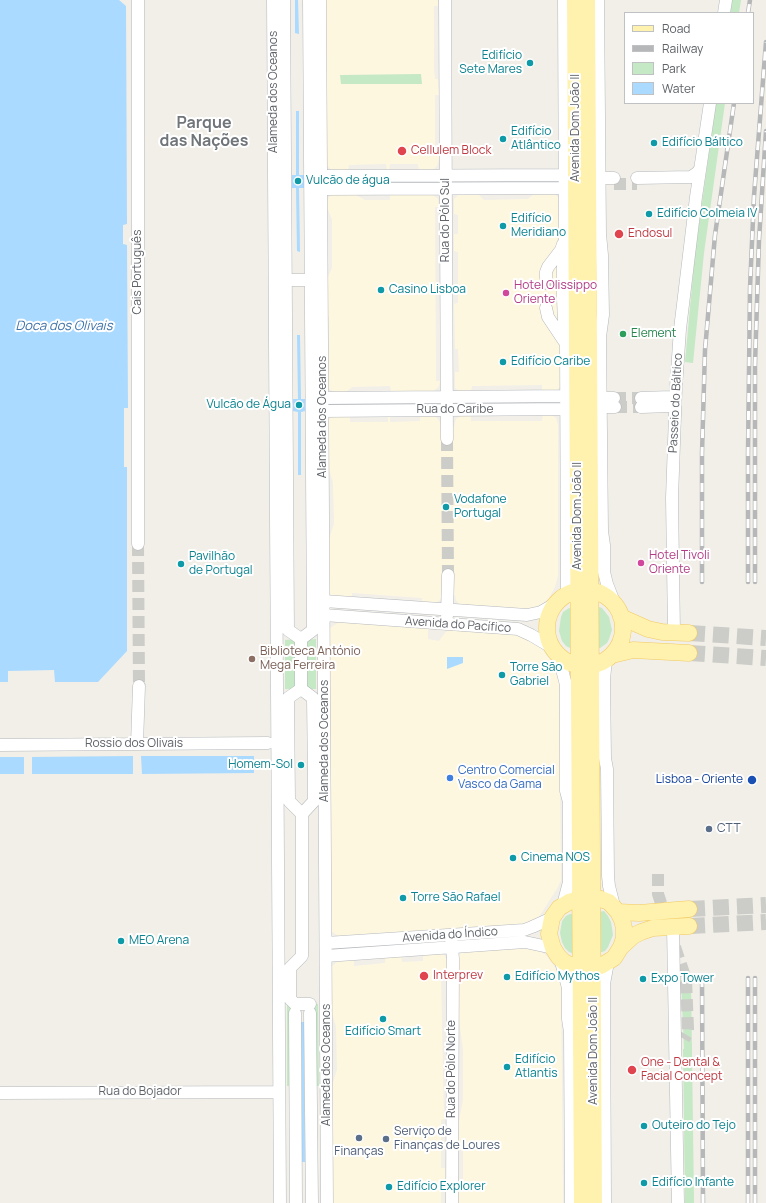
<!DOCTYPE html>
<meta charset="utf-8">
<style>
body{margin:0}
#map{position:relative;width:766px;height:1203px;overflow:hidden;background:#f1efe8;font-family:Manrope,sans-serif}
canvas{display:block}
.legend{position:absolute;left:624px;top:12px;width:130px;height:92px;box-sizing:border-box;background:#fff;border:1px solid #bfc1c3;margin:0;padding:5px 7px;list-style:none;font-size:12px;color:#5f6368}
.legend li{display:flex;align-items:center;gap:8px;height:20px}
.legend b{width:20px;border:1px solid #bfc1c3}
</style>
<div id="map">
<canvas width="766" height="1203"></canvas>
<ul class="legend">
<li><b style="height:5px;background:#fff2af"></b>Road</li>
<li><b style="height:5px;background:#b6b7b8"></b>Railway</li>
<li><b style="height:11px;background:#c5e8c5"></b>Park</li>
<li><b style="height:11px;background:#aadaff"></b>Water</li>
</ul>
</div>
<script>
const context = document.querySelector('canvas').getContext('2d');
context.lineJoin = 'round';
function fill(path, color) { context.fillStyle = color; context.fill(path, 'evenodd'); }
const poly = rows => new Path2D(rows.map(r => 'M' + r).join(''));
function stroke(path, color, width, dash) { context.strokeStyle = color; context.lineWidth = width; context.lineCap = dash ? 'butt' : 'round'; context.setLineDash(dash || []); context.stroke(path); }
function label(font, color, halo, rows, align = 'center') {
  context.font = font + ' Manrope,sans-serif'; context.lineWidth = 4; context.setLineDash([]); context.textBaseline = 'middle'; context.strokeStyle = halo; context.fillStyle = color; for (const [text, x, y, turn = 0] of rows) {
    context.save(); context.translate(x, y); context.rotate((+turn || 0) * Math.PI / 180); context.textAlign = isNaN(turn) ? turn : align; if (halo) context.strokeText(text, 0, 0); context.fillText(text, 0, 0); context.restore();
  }
}
fill(poly([
 [323,0,438,0,438,6,434,6,434,69,435,79,438,79,439,95,435,95,435,150,439,150,439,159,437,166,434,169,431,170,419,171,418,164,390,164,389,171,387,171,386,164,349,165,348,172,333,171,327,166],
 [387,193,432,194,438,199,439,207,435,207,436,381,440,381,439,386,433,392,356,392,391,391,390,386,352,387,345,393,334,392,328,388,326,377,329,373,329,317,325,313,325,283,332,268,332,219,325,203,330,196,333,194,354,194,365,200,390,200,390,195,387,195],
 [477,193,484,200,528,199,535,193,554,193,560,199,561,386,556,391,542,392,542,385,472,386,471,392,460,392,455,388,455,372,459,372,458,349,455,349,454,304,458,303,458,252,454,251,454,234,458,234,458,215,454,214,454,199,459,194],
 [420,414,432,415,436,417,440,422,441,427,454,427,456,419,462,415,471,414,471,421,542,421,543,414,550,414,556,418,558,425,558,575,555,587,549,598,535,610,459,604,456,600,455,595,442,594,440,600,435,604,422,605,422,598,352,593,352,600,333,597,329,592,327,545,334,524,333,482,326,460,328,420,334,416,350,415,350,422,388,422,388,415,390,415,390,422,420,421],
 [339,622,428,628,428,639,439,641,445,633,450,629,515,634,539,645,558,671,559,675,560,769,563,772,560,791,561,880,558,887,537,920,525,924,340,937,331,931,330,628],
 [526,947,538,950,546,955,559,973,561,983,563,1203,459,1203,459,1181,463,1180,463,1150,459,1150,459,1121,463,1100,463,1049,458,1014,458,956,462,952],
 [440,953,445,956,448,963,448,977,441,977,444,1119,441,1120,441,1168,445,1168,445,1182,441,1182,441,1203,330,1203,330,1092,337,1070,336,1026,329,1004,330,968,338,961,354,959,354,966,385,963,385,957,401,956,402,962,423,961,423,954]
]), '#fef7e0');
fill(poly([
 [732,0,741,0,739,13,730,13],
 [421,74,422,84,341,84,340,75],
 [716,103,725,103,704,253,693,363,685,362,695,253],
 [599,607,602,608,609,617,612,630,609,639,607,643,600,648,598,648,598,608],
 [569,608,571,609,570,648,566,646,562,641,559,631,561,617,563,612],
 [296,639,296,689,285,689,285,640],
 [316,639,316,689,305,689,305,640],
 [604,911,608,916,611,922,613,935,608,947,605,951,602,952,600,952,599,912],
 [570,914,572,914,574,953,572,953,569,952,565,948,562,942,560,933,562,921,566,916],
 [681,980,691,980,694,1203,685,1203,683,1049,684,1049],
 [287,1004,293,1004,294,1086,287,1086],
 [312,1004,318,1004,319,1086,313,1086]
]), '#c5e8c5');
fill(poly([
 [0,0,119,0,126,6,127,224,123,225,123,244,127,245,128,408,124,408,124,467,127,467,127,651,98,682,55,682,54,670,8,671,8,682,0,682],
 [295,0,298,0,299,34,295,33],
 [296,111,299,111,299,175,304,175,304,188,299,188,300,252,297,251,296,188,292,188,292,175,296,175],
 [297,335,300,335,301,399,305,399,305,411,301,412,301,475,298,475,298,412,293,411,293,399,298,399],
 [447,657,463,657,463,663,447,669],
 [133,756,133,774,32,774,32,757],
 [141,756,254,756,254,773,142,774],
 [0,757,24,757,24,774,0,774],
 [301,1022,304,1022,305,1162,302,1162]
]), '#aadaff');
stroke(poly([
 [614,184,637,184],
 [546,308,546,278],
 [614,398,641,398],
 [615,407,641,407],
 [447,439,448,575],
 [138,544,139,686],
 [658,874,658,894,666,918],
 [675,947,686,979,688,1029,687,1034,684,1039]
]), '#ccccc8', 12, [12, 6]);
stroke(poly([
 [689,633,766,638],
 [689,653,766,658],
 [689,909,766,905],
 [689,926,766,922]
]), '#ccccc8', 16, [16, 8]);
const minor = poly([
 [138,0,138,544],
 [273,0,280,1203],
 [284,0,288,630,301,639,301,689,288,698,289,801,302,814,302,956,290,968,290,999,295,1004,310,1004],
 [320,0,327,1203],
 [445,0,447,439],
 [564,0,565,239,563,260,563,299,564,322,566,344,567,594],
 [598,0,600,234,602,255,603,315,600,337,602,531,604,545,604,572,607,584,616,607],
 [724,13,726,0],
 [322,176,565,175],
 [599,178,614,178],
 [637,178,691,177,697,173,700,169],
 [322,189,565,188],
 [546,278,546,272,548,267,561,250,563,244],
 [278,280,318,280],
 [546,308,548,317,564,341],
 [323,398,566,396],
 [601,398,614,398],
 [641,398,671,397,675,401],
 [601,407,615,407],
 [641,407,671,406,675,401],
 [323,411,567,409],
 [324,601,527,615,541,612,555,604],
 [324,615,518,629,531,635,553,648],
 [447,616,448,575],
 [674,632,672,498,676,387,680,329,696,197,710,103],
 [301,639,313,630,309,0],
 [558,654,566,685,566,791,569,802,569,882,563,905],
 [606,660,604,679,605,758,607,769,608,876,609,886,614,906],
 [301,689,313,698,314,778,314,801,302,814],
 [137,744,139,686],
 [0,745,268,743],
 [673,927,678,1203],
 [451,935,453,959,452,1203],
 [326,943,524,930,532,927,552,918],
 [326,956,525,942,553,948],
 [560,958,568,988,568,1019,570,1032,571,1203],
 [295,1013,296,1203],
 [310,1013,312,1203],
 [0,1093,279,1092],
 [605,1203,604,984,608,962]
]);
const major = poly([
 [575,0,582,1203],
 [587,0,594,1203],
 '547 628a38 38 0 1 1 76 0a38 38 0 1 1-76 0Z',
 [621,617,648,629,662,632,689,633],
 [612,655,633,650,689,653],
 [586,897,598,898,609,902,618,912,622,920,624,928,624,938,621,947,614,958,601,966,587,969,575,967,564,962,558,956,553,948,549,934,552,918,559,908,569,902,586,897],
 [618,912,639,913,689,909],
 [621,947,633,936,641,932,653,928,689,926]
]);
stroke(minor, '#b5b8bc', 13);
stroke(major, '#f2c960', 17);
stroke(minor, '#fff', 12);
stroke(major, '#fff2af', 16);
const rail = poly([
 [748,13,750,0],
 [702,582,702,453,705,350,715,235,734,103],
 [748,582,748,453,750,288,754,196,766,42],
 [755,582,755,365,759,240,766,131],
 [702,978,703,1203],
 [748,978,748,1203],
 [755,978,755,1203]
]);
stroke(rail, '#b6b7b8', 4.5);
stroke(rail, '#fff', 3, [9]);
for (const [x, y, r, color] of [
 [530,63,4,"#0f9aa8"],
 [503,139,4,"#0f9aa8"],
 [654,143,4,"#0f9aa8"],
 [402,151,5,"#e0444e"],
 [298,181,4,"#0f9aa8"],
 [649,214,4,"#0f9aa8"],
 [503,226,4,"#0f9aa8"],
 [619,234,5,"#e0444e"],
 [381,290,4,"#0f9aa8"],
 [506,293,4,"#d1479c"],
 [623,334,4,"#2e9e5b"],
 [503,362,4,"#0f9aa8"],
 [299,405,4,"#0f9aa8"],
 [446,507,4,"#0f9aa8"],
 [641,563,4,"#d1479c"],
 [181,564,4,"#0f9aa8"],
 [252,659,4,"#8d6e63"],
 [502,675,4,"#0f9aa8"],
 [301,765,4,"#0f9aa8"],
 [450,778,4,"#3f7fe0"],
 [752,780,5,"#1a4fb4"],
 [709,829,4,"#5c6f8a"],
 [513,858,4,"#0f9aa8"],
 [403,898,4,"#0f9aa8"],
 [121,941,4,"#0f9aa8"],
 [424,976,5,"#e0444e"],
 [507,977,4,"#0f9aa8"],
 [643,979,4,"#0f9aa8"],
 [383,1019,4,"#0f9aa8"],
 [507,1067,4,"#0f9aa8"],
 [632,1070,5,"#e0444e"],
 [644,1126,4,"#0f9aa8"],
 [359,1138,4,"#5c6f8a"],
 [386,1139,4,"#5c6f8a"],
 [644,1183,4,"#0f9aa8"],
 [389,1187,4,"#0f9aa8"]
]) { const dot = new Path2D(); dot.arc(x, y, r, 0, 2 * Math.PI); context.fillStyle = color; context.fill(dot); stroke(dot, '#fff', 1.5); }
label('12px', '#0d838f', '#fff', [
 ["Edifício",522,56,"right"],
 ["Sete Mares",522,70,"right"],
 ["Edifício",511,132],
 ["Atlântico",511,146],
 ["Edifício Báltico",662,143],
 ["Vulcão de água",306,181],
 ["Edifício Colmeia IV",657,214],
 ["Edifício",511,219],
 ["Meridiano",511,233],
 ["Casino Lisboa",389,290],
 ["Edifício Caribe",511,362],
 ["Vulcão de Água",291,405,"right"],
 ["Vodafone",454,500],
 ["Portugal",454,514],
 ["Pavilhão",189,557],
 ["de Portugal",189,571],
 ["Torre São",510,668],
 ["Gabriel",510,682],
 ["Homem-Sol",293,765,"right"],
 ["Cinema NOS",521,858],
 ["Torre São Rafael",411,898],
 ["MEO Arena",129,941],
 ["Edifício Mythos",515,977],
 ["Expo Tower",651,979],
 ["Edifício Smart",383,1032,"center"],
 ["Edifício",515,1060],
 ["Atlantis",515,1074],
 ["Outeiro do Tejo",652,1126],
 ["Edifício Infante",652,1183],
 ["Edifício Explorer",397,1187]
], 'left');
label('12px', '#5f6368', '#fff', [
 ["Alameda dos Oceanos",274,92,-90],
 ["Avenida Dom João II",576,128,-90],
 ["Rua do Pólo Sul",446,220,-90],
 ["Cais Português",138,272,-90],
 ["Passeio do Báltico",676,403,-87],
 ["Rua do Caribe",455,410],
 ["Alameda dos Oceanos",323,417,-90],
 ["Avenida Dom João II",578,516,-90],
 ["Avenida do Pacífico",458,625,4],
 ["Alameda dos Oceanos",325,741,-90],
 ["Rossio dos Olivais",134,744],
 ["Avenida do Índico",450,935,-4],
 ["Avenida Dom João II",594,1051,-90],
 ["Alameda dos Oceanos",327,1065,-90],
 ["Rua do Pólo Norte",452,1069,-90],
 ["Rua do Bojador",140,1092]
]);
label('12px', '#be3a42', '#fff', [
 ["Cellulem Block",411,151],
 ["Endosul",628,234],
 ["Interprev",433,976],
 ["One - Dental &",641,1063],
 ["Facial Concept",641,1077]
], 'left');
label('12px', '#b23c85', '#fff', [
 ["Hotel Olissippo",514,286],
 ["Oriente",514,300],
 ["Hotel Tivoli",649,556],
 ["Oriente",649,570]
], 'left');
label('12px', '#27864d', '#fff', [
 ["Element",631,334]
], 'left');
label('12px', '#785e54', '#fff', [
 ["Biblioteca António",260,652],
 ["Mega Ferreira",260,666]
], 'left');
label('12px', '#366cbe', '#fff', [
 ["Centro Comercial",458,771],
 ["Vasco da Gama",458,785]
], 'left');
label('12px', '#164399', '#fff', [
 ["Lisboa - Oriente",743,780]
], 'right');
label('12px', '#4e5e75', '#fff', [
 ["CTT",717,829],
 ["Serviço de",394,1132],
 ["Finanças de Loures",394,1146],
 ["Finanças",359,1152,"center"]
], 'left');
label('italic 13px', '#4174aa', '#fff', [
 ["Doca dos Olivais",64,326]
]);
label('bold 16px', '#70757a', '#fff', [
 ["Parque",204,124],
 ["das Nações",204,142]
]);
</script>
